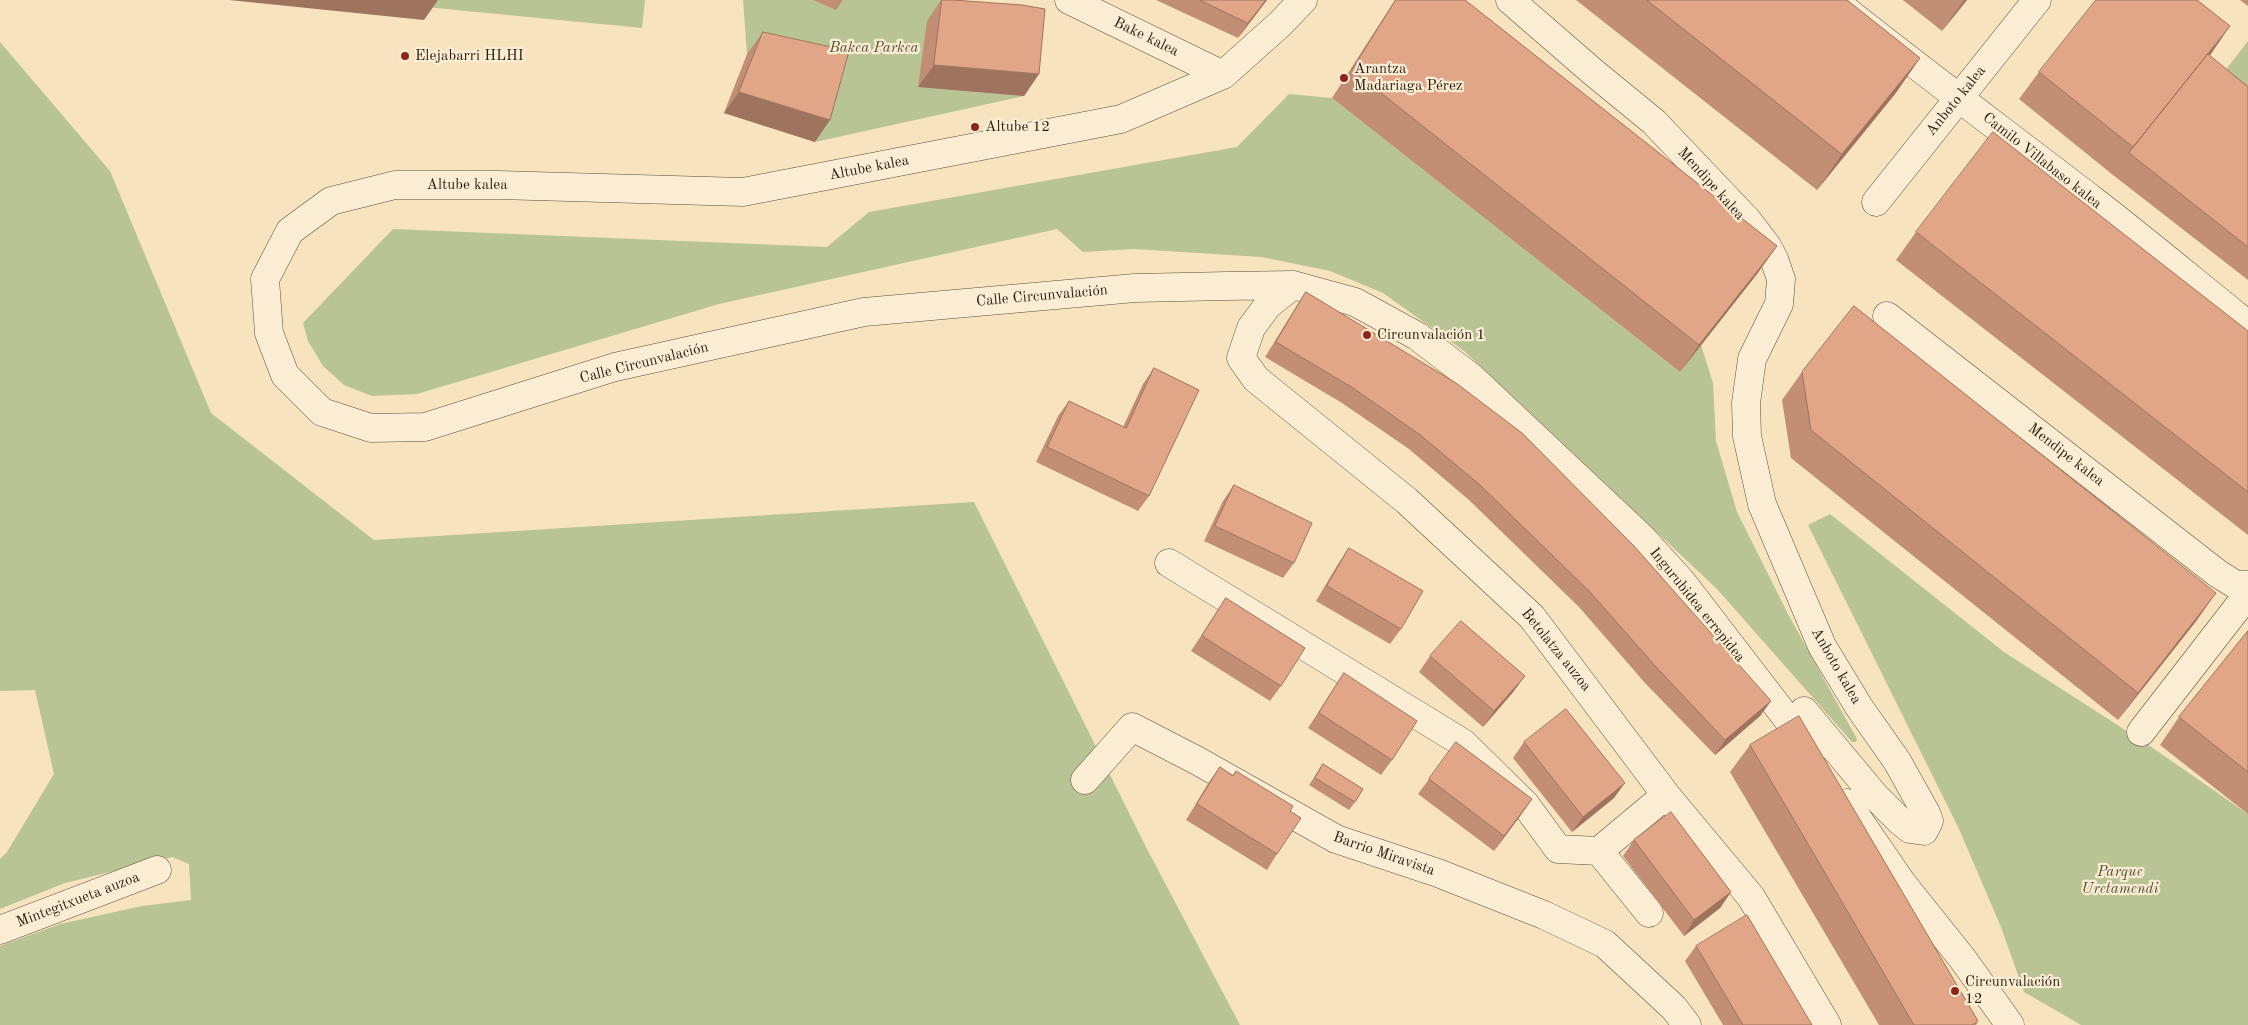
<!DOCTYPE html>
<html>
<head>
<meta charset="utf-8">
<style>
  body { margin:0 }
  canvas { display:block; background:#f7e3bd }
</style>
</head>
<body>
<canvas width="2248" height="1025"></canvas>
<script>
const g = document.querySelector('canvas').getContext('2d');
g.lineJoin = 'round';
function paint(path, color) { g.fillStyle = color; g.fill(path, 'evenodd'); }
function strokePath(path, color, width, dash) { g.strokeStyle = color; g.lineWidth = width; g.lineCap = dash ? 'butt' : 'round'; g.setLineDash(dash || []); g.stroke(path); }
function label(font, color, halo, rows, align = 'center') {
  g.font = font + ' "Old Standard TT",serif'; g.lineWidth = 4.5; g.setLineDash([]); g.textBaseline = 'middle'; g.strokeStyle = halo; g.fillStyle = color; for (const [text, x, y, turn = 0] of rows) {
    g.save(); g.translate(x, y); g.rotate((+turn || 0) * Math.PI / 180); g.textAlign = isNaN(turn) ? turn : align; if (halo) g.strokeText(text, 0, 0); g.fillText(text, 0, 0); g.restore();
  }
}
const green = new Path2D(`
  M426,0H645L642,28L425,7Z
  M743,0H956L1007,27L918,87L1024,96L815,142L833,73L747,54Z
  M2248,41V92L2224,72Z
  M0,42L110,171L211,413L374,540L974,502L1146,847L1240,1025H0V946L60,924L142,906L191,900L189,864L172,857L65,883L0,909V859L7,852L54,774L35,690L0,691Z
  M1289,94L1332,98L1680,372L1701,345L1713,383L1716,441L1737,512L1788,614L1857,739L1856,742H1852L1717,589L1464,351L1383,293L1330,271L1262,257L1135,249L1083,252L1057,229L719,304L417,394L372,396L344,385L323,366L308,341L303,323L393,229L827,247L869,212L1237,147Z
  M1830,514L2004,652L2150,746L2248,814V1025H2081L2024,992L2001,927L1959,829L1808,525Z`);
const street = new Path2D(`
  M1069,0L1223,75
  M1303,0L1280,24L1223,75L1121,119L743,192L498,185H395L331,201L290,231L265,279L269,333L285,375L322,412L371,428L425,427L615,367L864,312L1135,288L1227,286L1293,285L1355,302L1417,336L1472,378L1642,538L1682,582L1812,751
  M1510,0L1593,72L1654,122L1748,221L1767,246L1774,259L1781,279L1779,304L1752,359L1746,403L1747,436L1762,504L1822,646L1859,707L1897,761L1926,813L1929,821L1924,831L1910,829L1900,821L1875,796L1804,711
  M1833,0C1919,69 2007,134 2094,201C2146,241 2197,284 2248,325
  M1876,202L2037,0
  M1293,285L1268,305L1251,328L1241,358L1256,379L1407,501L1532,617L1666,795L1751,897L1827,1025
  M1887,316L2217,573L2236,585H2248
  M1169,563L1463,743L1525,804L1558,849L1599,851L1649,913
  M2141,732L2248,594
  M1085,780L1132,727L1196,760L1336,839L1438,873L1544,915L1605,944L1674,1008L1687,1025
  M1847,803L1902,883L1962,958L2010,1025
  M1599,851L1666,795
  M0,930L157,870`);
const wall = new Path2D(`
  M813,0H843L836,10Z
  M941,0H953L1039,74L1024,96L918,87L927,21Z
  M1156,0H1267L1238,38Z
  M1395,0H1465L1777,246L1757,274L1680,372L1332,98Z
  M1576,0H1847L1920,58L1895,94L1817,190Z
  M1903,0H1967L1942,31Z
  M2240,0H2248V6Z
  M763,32L815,142L724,113L747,54Z
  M2209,56L2248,86V280L2113,175L2019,99L2039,72Z
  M1916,232L2248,331V535L1896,260Z
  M1306,292L1771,701L1760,716L1715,755L1645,683L1579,607L1469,500L1409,449L1342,403L1265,357L1296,307Z
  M1154,368L1149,496L1138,511L1036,462L1058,416L1069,401L1123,427L1143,384Z
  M1802,372L2197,620L2118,720L1791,458L1782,400Z
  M1234,485L1294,563L1283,578L1204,541L1223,501Z
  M1349,548L1401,629L1390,644L1316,601L1338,564Z
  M1226,598L1281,686L1270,701L1191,651Z
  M2248,631V814L2160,745L2179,717Z
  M1430,656L1514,691L1483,727L1419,672Z
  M1344,673L1392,760L1381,775L1308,728Z
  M1524,742L1614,798L1572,832L1513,758Z
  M1750,745L1978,1021L1976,1025H1879L1730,772Z
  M1323,764L1355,802L1349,810L1309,785Z
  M1220,767L1233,775L1236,771L1290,811L1277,854L1267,870L1186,820L1209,782Z
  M1429,779L1532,799L1494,851L1418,794Z
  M1634,840L1731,892L1720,908L1684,936L1623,856Z
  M1696,946L1812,1025H1723L1685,961Z`);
const shadedWall = new Path2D(`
  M229,0H438L424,20Z
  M1266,0H1267L1238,38L1248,23Z
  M1964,0H1967L1942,31Z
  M2230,26L2211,54L2130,154L2129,153Z
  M1920,58L1895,94L1817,190L1842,154Z
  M934,65L1039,74L1024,96L918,87Z
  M739,92L830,120L815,142L724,113Z
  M1777,246L1757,274L1680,372L1699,345Z
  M2216,593L2197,620L2118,720L2138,693Z
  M1525,676L1514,691L1483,727L1494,711Z
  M1771,701L1760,716L1715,755L1725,740Z
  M1625,783L1614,798L1572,832L1583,817Z
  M1532,799L1521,815L1494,851L1504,836Z
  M1731,892L1720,908L1684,936L1694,920Z`);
const building = new Path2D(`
  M942,0H953L1022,5L1045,9L1039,74L934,65Z
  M1200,0H1266L1248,23Z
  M1396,0H1465L1777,246L1699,345L1352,70Z
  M1647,0H1847L1920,58L1842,154Z
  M2096,0H2197L2230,26L2133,147L2039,72Z
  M763,32L849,51L830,120L739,92Z
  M2208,54L2248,87V247L2129,153Z
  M1993,132L2248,331V492L1916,232Z
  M1306,292L1456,383L1522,433L1634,546L1771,701L1725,740L1656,667L1590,592L1480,485L1419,434L1353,388L1276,342Z
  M1854,306L2216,593L2138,693L1811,430L1802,372Z
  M1154,368L1199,390L1149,496L1047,447L1069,401L1126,428Z
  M1234,485L1312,523L1294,563L1215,526Z
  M1349,548L1423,591L1401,629L1327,586Z
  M1226,598L1305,648L1281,686L1202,636Z
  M1461,621L1525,676L1494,711L1430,656Z
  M2248,631V772L2179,717Z
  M1344,673L1417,721L1392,760L1319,713Z
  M1566,709L1625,783L1583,817L1524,742Z
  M1799,716L1978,1021L1972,1025H1914L1750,745Z
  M1456,742L1532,799L1504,836L1429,779Z
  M1323,764L1363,789L1355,802L1315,778Z
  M1220,767L1233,776L1236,771L1293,806L1290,811L1301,818L1277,854L1197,804Z
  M1671,812L1731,892L1694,920L1634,840Z
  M1747,915L1812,1025H1743L1696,946Z`);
const markers = [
  [405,56,5,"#8f2418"],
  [1344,78,5,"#8f2418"],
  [975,127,5,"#8f2418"],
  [1367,335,5,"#8f2418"],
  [1955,991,5,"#8f2418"]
];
const streetNames = [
  ["Bake kalea",1146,37,26],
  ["Anboto kalea",1956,101,-51],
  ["Camilo Villabaso kalea",2042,161,38],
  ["Altube kalea",869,168,-11],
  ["Mendipe kalea",1711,184,48],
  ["Altube kalea",467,185],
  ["Calle Circunvalación",1042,296,-5],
  ["Calle Circunvalación",644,363,-14],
  ["Mendipe kalea",2066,455,38],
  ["Ingurubidea errepidea",1697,605,51],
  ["Betolatza auzoa",1556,650,51],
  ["Anboto kalea",1836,666,60],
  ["Barrio Miravista",1384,854,19],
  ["Mintegitxueta auzoa",78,900,-21]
];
const parkNames = [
  ["Bakea Parkea",874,48],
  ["Parque",2120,872],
  ["Uretamendi",2120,889]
];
const poiNames = [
  ["Elejabarri HLHI",415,56],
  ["Arantza",1354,69],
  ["Madariaga Pérez",1354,86],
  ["Altube 12",985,127],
  ["Circunvalación 1",1377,335],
  ["Circunvalación",1965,982],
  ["12",1965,999]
];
paint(green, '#b9c494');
strokePath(street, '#5d4e39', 29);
strokePath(street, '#faedd4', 28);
paint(wall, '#c28f75');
paint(shadedWall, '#9e745f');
paint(building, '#e1a688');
strokePath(building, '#9e745f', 1);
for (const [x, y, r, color] of markers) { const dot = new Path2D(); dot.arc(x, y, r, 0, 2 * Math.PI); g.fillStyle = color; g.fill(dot); strokePath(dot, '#faedd4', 2); }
label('15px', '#2a1c0d', '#faedd4', streetNames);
label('italic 15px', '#554e36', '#faedd4', parkNames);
label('15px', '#2a1c0d', '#faedd4', poiNames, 'left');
</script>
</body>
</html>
